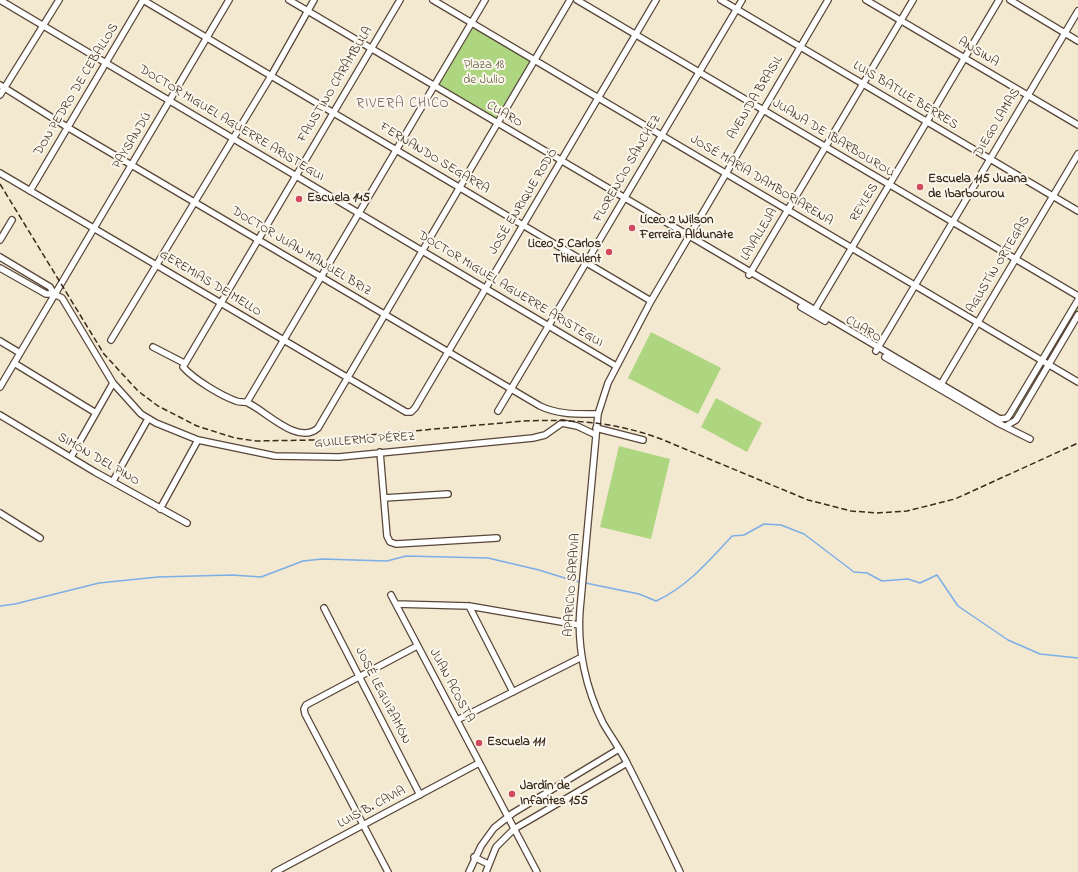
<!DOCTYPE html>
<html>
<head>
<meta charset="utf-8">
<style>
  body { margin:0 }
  canvas { display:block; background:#f3e8d0 }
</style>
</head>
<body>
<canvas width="1078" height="872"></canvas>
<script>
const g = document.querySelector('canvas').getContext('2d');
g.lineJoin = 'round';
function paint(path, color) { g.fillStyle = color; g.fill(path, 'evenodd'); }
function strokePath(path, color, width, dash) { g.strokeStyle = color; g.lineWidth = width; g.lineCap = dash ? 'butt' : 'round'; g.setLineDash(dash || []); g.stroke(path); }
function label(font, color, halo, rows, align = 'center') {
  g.font = font + ' "Indie Flower",sans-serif'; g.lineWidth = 4; g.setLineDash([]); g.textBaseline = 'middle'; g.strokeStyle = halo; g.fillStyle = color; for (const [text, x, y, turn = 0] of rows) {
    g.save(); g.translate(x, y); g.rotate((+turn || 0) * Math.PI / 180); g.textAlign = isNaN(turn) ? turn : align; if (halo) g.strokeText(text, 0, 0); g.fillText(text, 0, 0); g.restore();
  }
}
const green = new Path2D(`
  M473,27L530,61L495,120L438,85Z
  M1078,305V312L1051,357H1049L1048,354Z
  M651,332L721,368L698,414L628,378Z
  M1042,364L1045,366L1016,417L1008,421Z
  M716,398L762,423L747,452L701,427Z
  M619,446L670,459L651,539L600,527Z`);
const stream = new Path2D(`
  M0,606L15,604L99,583L158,577L232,575L261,577L303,561L322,559L387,561L406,556L488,558L539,570L571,580L639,594L656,601C687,587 710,560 732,536L744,535L764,524L781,525L804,534L854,572L867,573L882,581L908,579L920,583L937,575L958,606L1008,640L1040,654L1078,658`);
const minor = new Path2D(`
  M0,0L616,366
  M143,0L651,301
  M289,0L1000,419L1007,418L1010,414L1078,300
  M400,0L183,367C195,380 220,395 236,401C240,403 245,401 248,403C266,411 298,446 318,428L570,0
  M433,0L1078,382
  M577,0L1078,296
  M721,0L1078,211
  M866,0L1078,125
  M1010,0L1078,41
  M0,85L67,127L540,406C559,415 577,414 598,414
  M0,95L59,0
  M0,173L406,412H411L415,408L656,0
  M30,191L143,0
  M0,240L12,220
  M0,257L50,287L54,294
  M0,268L46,294H54
  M749,275L913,0
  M54,294L62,298L113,383L141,414L156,423L198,440L275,456L339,457L533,438L545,435L562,423L577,426L596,435
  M801,307L825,321
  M813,313L999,0
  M111,340L271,76L314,0
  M0,341L20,353
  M153,347L184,363
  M876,351L1078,11
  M885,357L1000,424L1030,439
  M14,363L96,413
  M940,386L1078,154
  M0,387L229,0
  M247,402L485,0
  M498,411L742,0
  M0,415L95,472L187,523
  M1006,426L1016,420L1078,315
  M596,428L643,440
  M380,452L387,536L390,542L396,544L497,538
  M71,457L113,383
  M113,481L148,419
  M384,498L448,494
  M160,509L198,440
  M0,513L40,538
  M391,595L537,872
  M396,604L469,606L579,625
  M469,606L513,692
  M324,608L420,795
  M457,720L582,657
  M474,857L488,864
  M275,872L479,763
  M388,872L305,714L304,709L306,705L417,646
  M469,872L481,846L494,828L513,813L619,749
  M486,872L496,847L514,829L627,763
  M680,872C663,836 646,800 628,765C621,750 611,737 603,723C586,689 577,649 580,610L598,414L608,383L651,301L828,0`);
const rail = new Path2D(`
  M0,184L104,354L138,391L158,406L197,426L235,438L256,441L313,440L524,421C572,419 616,422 661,439L808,500L851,511L877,513L907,511L955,499L1078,443`);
const markers = [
  [920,187,4,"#d1495b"],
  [299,199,4,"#d1495b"],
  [632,228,4,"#d1495b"],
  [609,252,4,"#d1495b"],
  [479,743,4,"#d1495b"],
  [512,794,4,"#d1495b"]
];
const streetNames = [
  ["ANSINA",978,53,31],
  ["FAUSTINO CARÁMBULA",336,85,-59],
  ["DON PEDRO DE CEBALLOS",77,90,-59],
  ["LUIS BATLLE BERRES",905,96,31],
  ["AVENIDA BRASIL",756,98,-59],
  ["CUARO",504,115,30],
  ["DIEGO LAMAS",998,123,-59],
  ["DOCTOR MIGUEL AGUERRE ARISTEGUI",231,124,31],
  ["JUANA DE IBARBOUROU",833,139,31],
  ["PAYSANDÚ",133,141,-59],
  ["FERNANDO SEGARRA",434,159,31],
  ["FLORENCIO SÁNCHEZ",628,169,-60],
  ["JOSÉ MARÍA DAMBORIARENA",761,181,31],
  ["JOSÉ ENRIQUE RODÓ",524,202,-59],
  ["REYLES",865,203,-59],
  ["LAVALLEJA",760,235,-59],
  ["DOCTOR JUAN MANUEL BRIZ",301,252,31],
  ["AGUSTÍN ORTEGAS",999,265,-59],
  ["GEREMIAS DE MELLO",210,284,31],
  ["DOCTOR MIGUEL AGUERRE ARISTEGUI",510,290,31],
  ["CUARO",863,330,31],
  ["GUILLERMO PÉREZ",365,441,-4],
  ["SIMÓN DEL PINO",98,460,30],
  ["APARICIO SARAVIA",573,585,-86],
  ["JUAN ACOSTA",451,686,62],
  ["JOSÉ LEGUIZAMÓN",382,696,63],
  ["LUIS B. CAVIA",372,808,-28]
];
const parkNames = [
  ["Plaza 18",484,66],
  ["de Julio",484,81]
];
const poiNames = [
  ["Escuela 115 Juana",928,180],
  ["de Ibarbourou",928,195],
  ["Escuela 145",307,199],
  ["Liceo 2 Wilson",640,221],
  ["Ferreira Aldunate",640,236],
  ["Liceo 5 Carlos",601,245,"right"],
  ["Thieulent",601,260,"right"],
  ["Escuela 111",487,743],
  ["Jardín de",520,787],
  ["Infantes 155",520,802]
];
const neighbourhoodNames = [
  ["RIVERA CHICO",403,105]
];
paint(green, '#aed680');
strokePath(stream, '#7caee8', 1.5);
strokePath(minor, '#574639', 8);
strokePath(minor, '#fff', 5.5);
strokePath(rail, '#3b2a1e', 1.5, [6, 3]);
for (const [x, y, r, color] of markers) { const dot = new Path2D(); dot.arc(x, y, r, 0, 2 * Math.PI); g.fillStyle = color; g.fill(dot); strokePath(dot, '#fbf7ec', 1.5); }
label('13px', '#3b2a1e', '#fbf7ec', streetNames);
label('13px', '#585536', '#fbf7ec', parkNames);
label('bold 13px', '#3b2a1e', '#fbf7ec', poiNames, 'left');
g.letterSpacing = '1px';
label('14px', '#71565b', '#fbf7ec', neighbourhoodNames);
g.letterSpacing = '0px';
</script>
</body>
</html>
